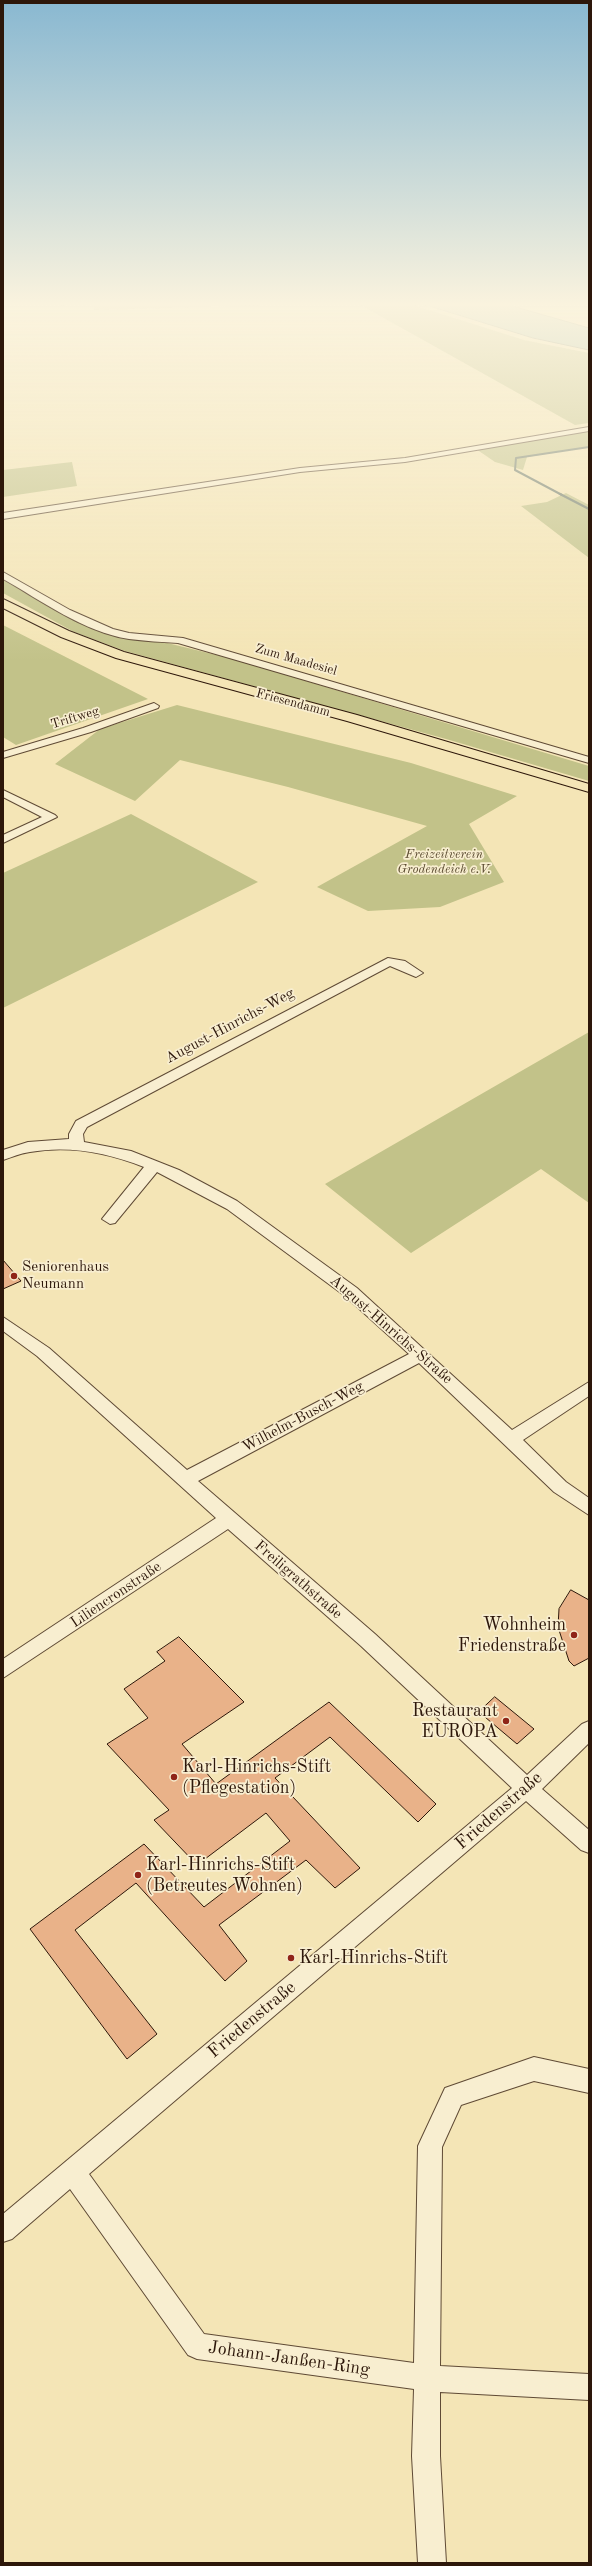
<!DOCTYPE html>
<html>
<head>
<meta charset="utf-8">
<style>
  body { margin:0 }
  #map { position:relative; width:592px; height:2566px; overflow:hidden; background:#f4e5b6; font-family:"Old Standard TT",serif }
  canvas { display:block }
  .frame { position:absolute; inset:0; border:4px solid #2d170a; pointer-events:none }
</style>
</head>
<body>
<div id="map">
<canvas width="592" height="2566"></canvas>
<div class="frame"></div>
</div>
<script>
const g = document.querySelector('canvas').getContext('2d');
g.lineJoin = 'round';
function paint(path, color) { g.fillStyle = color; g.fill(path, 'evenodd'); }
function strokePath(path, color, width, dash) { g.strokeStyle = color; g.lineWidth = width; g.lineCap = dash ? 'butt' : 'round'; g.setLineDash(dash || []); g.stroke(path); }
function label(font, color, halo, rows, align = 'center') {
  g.font = font + ' "Old Standard TT",serif'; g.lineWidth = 3.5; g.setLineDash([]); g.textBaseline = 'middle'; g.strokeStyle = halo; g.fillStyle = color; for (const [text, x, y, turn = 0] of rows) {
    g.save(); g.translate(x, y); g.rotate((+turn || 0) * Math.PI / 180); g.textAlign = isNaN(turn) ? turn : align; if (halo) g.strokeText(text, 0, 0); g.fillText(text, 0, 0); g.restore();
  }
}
const green = new Path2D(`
  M94,303H339L94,310Z
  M357,303H407L524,340L589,353V423L575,425Z
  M589,431V447L527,457L523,470L495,462L476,449Z
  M72,462L77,486L3,497V470Z
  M566,493L589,505V558L521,506L547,502Z
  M3,580L91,628L124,638L159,641L233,659L589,766V781L446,739L125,651L74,632L3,593Z
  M3,625L148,699L16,745L3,737Z
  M177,705L411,763L517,796L469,824L504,882L440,907L368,911L317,887L427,826L288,787L180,760L135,801L55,764L100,729Z
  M131,814L258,882L3,1008V873Z
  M589,1032V1203L541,1169L411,1253L325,1184Z`);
const water = new Path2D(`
  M420,303H502L589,328V350L533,338Z`);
const streamFar1 = new Path2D(`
  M562,495L515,470L516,458L589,447`);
const stream = new Path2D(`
  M560,494L589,509`);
const building = new Path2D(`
  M3,1260L21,1281L3,1289Z
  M571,1590L589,1600V1658L574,1666L569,1661L558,1627L559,1609Z
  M179,1637L244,1702L182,1744L216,1784L329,1702L436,1804L418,1822L330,1737L275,1778L360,1868L335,1888L306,1860L219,1925L247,1961L225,1981L136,1883L75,1930L157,2034L127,2059L30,1929L144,1844L204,1907L290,1841L266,1813L197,1865L154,1820L169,1810L107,1744L148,1718L124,1689L165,1661L157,1652Z
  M495,1697L534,1729L517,1744L479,1712Z`);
const minor = new Path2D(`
  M59,303H68L62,305Z
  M589,427V431L405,462L300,472L3,519V513L300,468L405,458Z
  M3,572L70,610L113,629L129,633L183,638L589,757V763L178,643C162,642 145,641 129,639C84,632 42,601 3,579Z
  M154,703L159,706L158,708L91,732L3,758V752L83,728Z
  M3,790L55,815L57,817L3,843V835L42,817L3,797Z
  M388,958L405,961L423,973L416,977L390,966L87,1127L83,1134L84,1142L131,1151L179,1170L237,1201L357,1288L512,1430L589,1382V1396L523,1440L566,1482L589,1498V1515L554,1492L419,1363L198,1481L375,1634L527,1775L582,1724L589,1721V1743L542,1789L589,1830V1853L581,1850L526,1801L89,2174L204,2334L414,2363L418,2146L445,2088L534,2057L589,2069V2093L534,2081L461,2105L442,2147L440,2366L589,2374V2400L440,2392V2456L446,2563H418L412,2456L414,2389L197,2359L188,2355L70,2189L12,2239L3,2242V2214L512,1788L361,1646L228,1529L3,1678V1659L216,1518L37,1356L3,1331V1317L49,1348L187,1470L409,1354L345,1296L227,1209L157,1172L115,1223L110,1224L102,1219L144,1167C109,1153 68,1145 30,1152C21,1153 12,1157 3,1160V1150L28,1142L69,1139V1134L76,1121Z`);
const major = new Path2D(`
  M3,599L69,631L124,652L357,715L589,784V792L347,721L116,658L61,637L3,608Z`);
const markers = [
  [14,1276,4,"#8f2418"],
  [574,1635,4,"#8f2418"],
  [506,1721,4,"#8f2418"],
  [174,1777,4,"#8f2418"],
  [138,1875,4,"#8f2418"],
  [291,1958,4,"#8f2418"]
];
const farStreetnames = [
  ["Zum Maadesiel",296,660,16],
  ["Friesendamm",293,703,15],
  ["Triftweg",75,718,-17]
];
const farParknames = [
  ["Freizeitverein",444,855],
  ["Grodendeich e.V.",444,870]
];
const streetNames = [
  ["August-Hinrichs-Weg",230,1026,-28],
  ["August-Hinrichs-Straße",391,1330,41],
  ["Wilhelm-Busch-Weg",303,1417,-28],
  ["Freiligrathstraße",298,1580,41],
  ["Liliencronstraße",116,1595,-34]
];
const poiNames = [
  ["Seniorenhaus",22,1267],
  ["Neumann",22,1284]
];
const nearPoinames = [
  ["Wohnheim",566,1625,"right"],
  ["Friedenstraße",566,1646,"right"],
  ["Restaurant",498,1711,"right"],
  ["EUROPA",498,1732,"right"],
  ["Karl-Hinrichs-Stift",182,1767],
  ["(Pflegestation)",182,1788],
  ["Karl-Hinrichs-Stift",146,1865],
  ["(Betreutes Wohnen)",146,1886],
  ["Karl-Hinrichs-Stift",299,1958]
];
const nearStreetnames = [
  ["Friedenstraße",499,1811,-41],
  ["Friedenstraße",252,2020,-40],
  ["Johann-Janßen-Ring",289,2359,8]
];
paint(green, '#c2c289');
paint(water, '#9cbfaf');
strokePath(water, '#707c6d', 1);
strokePath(streamFar1, '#707c6d', 2);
strokePath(stream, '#707c6d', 2.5);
paint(building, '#e9b289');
strokePath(building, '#2d170a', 1);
strokePath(minor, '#5f4a35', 2);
strokePath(major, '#2d170a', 2);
paint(minor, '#f8eed0');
paint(major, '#f4e5b6');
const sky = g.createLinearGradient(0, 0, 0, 662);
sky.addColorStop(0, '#89b8d1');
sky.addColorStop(0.46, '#faf3de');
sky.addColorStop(1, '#faf3de00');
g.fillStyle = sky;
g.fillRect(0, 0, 592, 662);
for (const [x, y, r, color] of markers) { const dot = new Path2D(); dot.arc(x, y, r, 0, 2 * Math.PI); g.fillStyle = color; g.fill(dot); strokePath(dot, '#f8eed0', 1.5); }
label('13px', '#2d170a', '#f8eed0', farStreetnames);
label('italic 13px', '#5a4a30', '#f8eed0', farParknames);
label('15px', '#2d170a', '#f8eed0', streetNames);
label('15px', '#2d170a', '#f8eed0', poiNames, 'left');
label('18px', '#2d170a', '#f8eed0', nearPoinames, 'left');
label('18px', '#2d170a', '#f8eed0', nearStreetnames);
</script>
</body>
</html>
